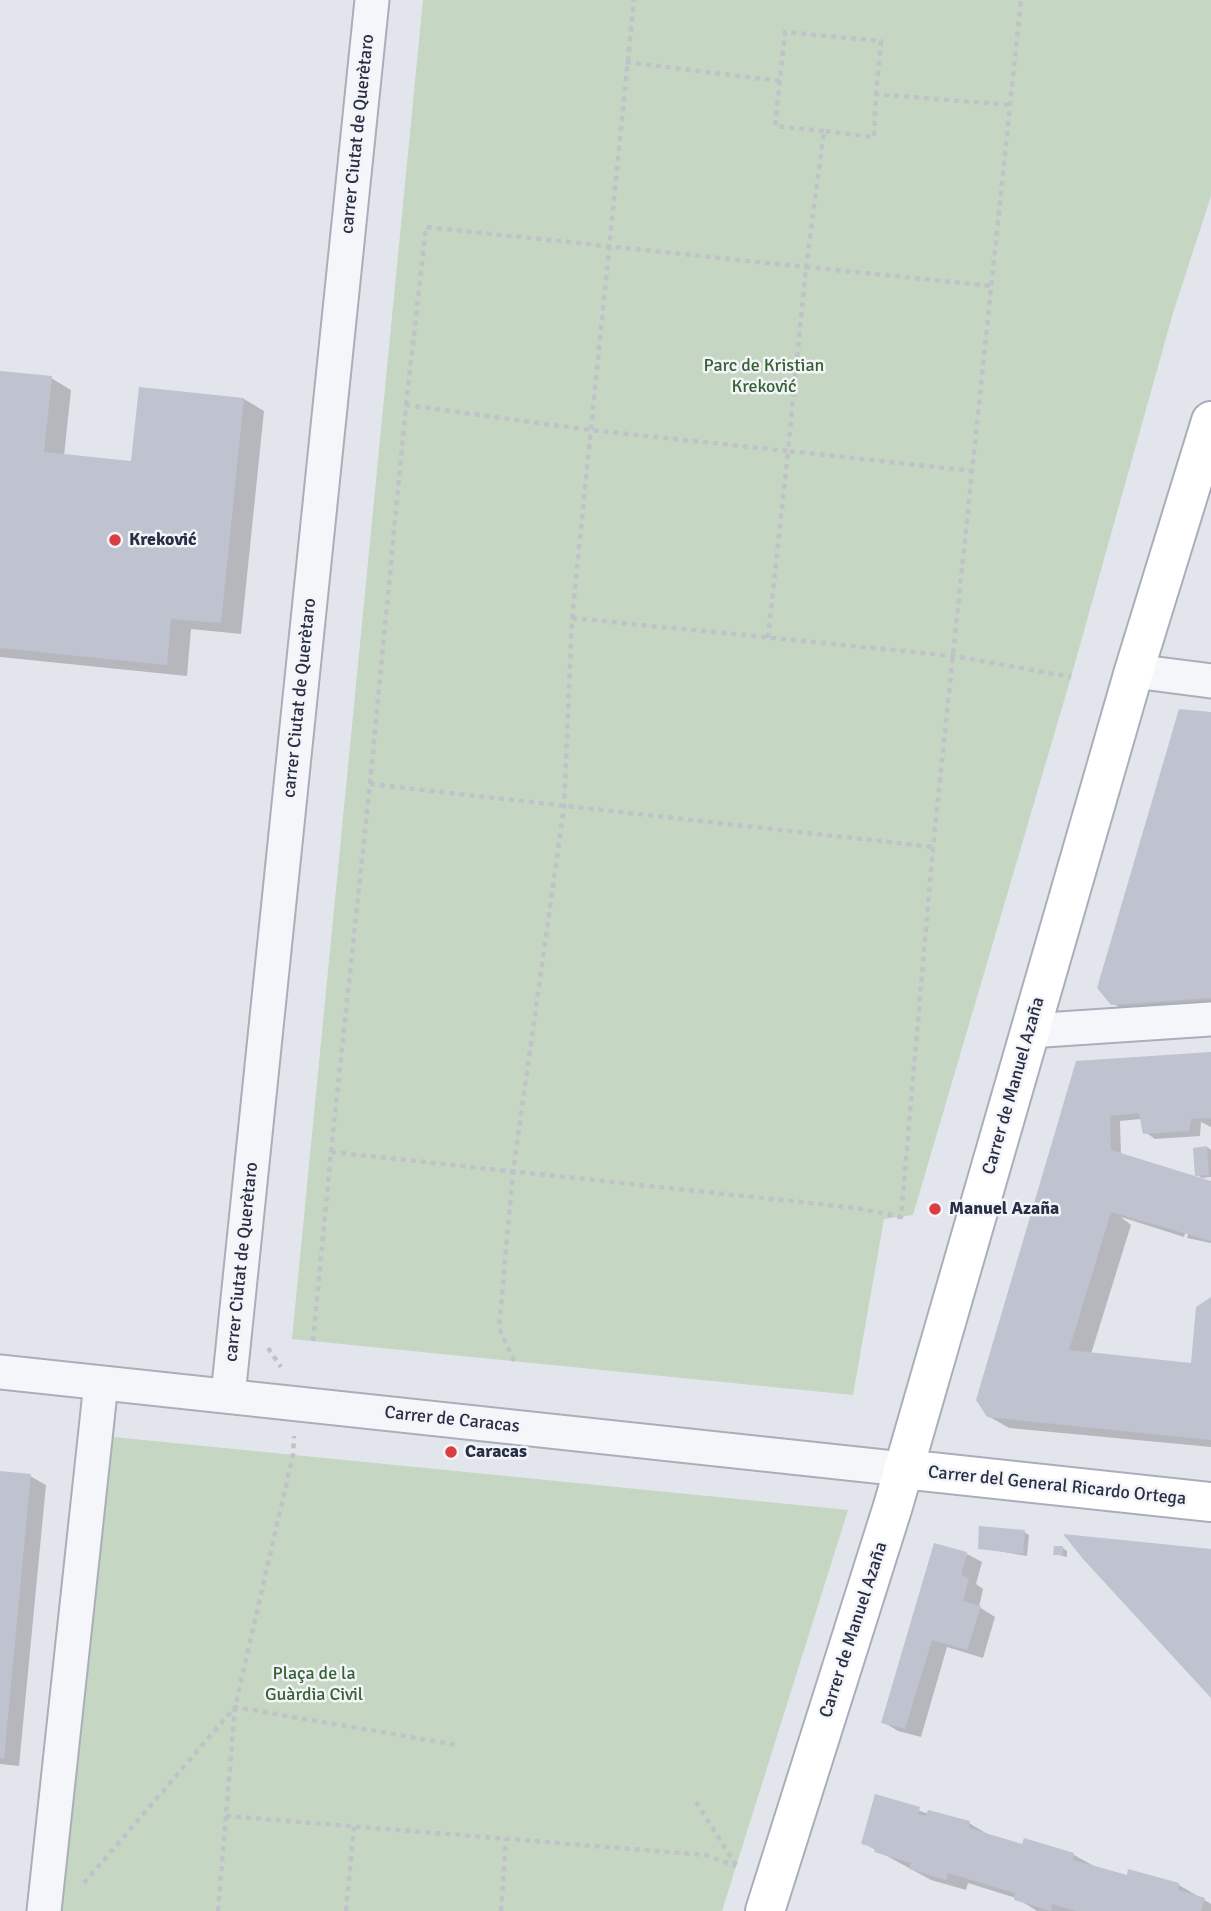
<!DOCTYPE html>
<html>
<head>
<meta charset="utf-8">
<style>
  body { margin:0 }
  canvas { display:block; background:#e2e5ec }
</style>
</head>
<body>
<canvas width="1211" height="1911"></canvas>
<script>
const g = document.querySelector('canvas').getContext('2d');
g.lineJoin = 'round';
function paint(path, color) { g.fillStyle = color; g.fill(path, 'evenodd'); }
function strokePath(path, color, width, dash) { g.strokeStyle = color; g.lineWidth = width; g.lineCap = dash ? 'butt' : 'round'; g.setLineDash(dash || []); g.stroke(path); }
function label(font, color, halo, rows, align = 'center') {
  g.font = font + ' Signika,sans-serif'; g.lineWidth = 5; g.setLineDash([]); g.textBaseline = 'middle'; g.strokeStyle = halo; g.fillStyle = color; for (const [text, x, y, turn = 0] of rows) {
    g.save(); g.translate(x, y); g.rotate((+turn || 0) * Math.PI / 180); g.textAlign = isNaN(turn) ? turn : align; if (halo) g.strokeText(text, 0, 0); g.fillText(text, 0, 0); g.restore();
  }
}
const green = new Path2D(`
  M423,0H1211V196L1173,313L1071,677L913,1215L884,1219L853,1395L292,1339Z
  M113,1437L848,1510L722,1911H60Z`);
const shadow = new Path2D(`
  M0,373L51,378L71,390L64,456L133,463L244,399L264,411L241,634L191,629L187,676L0,657Z
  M1211,714V1010L1133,1015L1112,1003Z
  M1211,1053V1127L1201,1122L1200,1136L1155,1139L1142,1130L1141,1119L1120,1121L1121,1155L1211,1183V1243L1187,1238L1205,1181H1201L1184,1237L1121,1217L1131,1225L1091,1354L1192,1366L1211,1299V1447L1009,1428L988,1416L1055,1135Z
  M1207,1147L1211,1150V1177L1202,1178L1197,1175Z
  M0,1473L30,1476L46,1485L19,1766L0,1764Z
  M1024,1532L1029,1535L1027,1556L980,1548Z
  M1063,1548L1067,1551V1557L1055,1554Z
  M967,1554L982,1562L976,1584L983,1589L979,1607L995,1617L983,1658L947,1647L921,1737L898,1731L883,1722Z
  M876,1796L929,1814L969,1823L989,1835L1023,1846L1074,1855L1094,1866L1128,1877L1179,1885L1211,1904V1911H1037L1016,1898L968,1883L966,1890L931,1880L863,1843Z`);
const building = new Path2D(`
  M0,371L52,376L44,452L131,461L139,387L244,398L221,623L171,619L167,665L0,648Z
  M1179,709L1211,712V998L1111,1005L1097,988Z
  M1211,1052V1118L1191,1119L1189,1131L1143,1134L1139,1113L1110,1116L1111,1150L1211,1181V1241L1111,1212L1069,1350L1191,1363L1196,1307L1211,1297V1440L987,1417L976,1400L1076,1061Z
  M1207,1146L1209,1175L1195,1176L1193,1148Z
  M0,1471L31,1474L4,1758H0Z
  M979,1526L1025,1530L1023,1554L978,1549Z
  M1063,1534L1211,1549V1698L1083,1559Z
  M934,1543L967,1552L961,1575L969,1578L963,1601L981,1606L967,1650L932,1640L905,1729L881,1723Z
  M1054,1546H1063V1555H1053Z
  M875,1794L920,1807L918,1814L926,1816L928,1810L970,1821L969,1828L1022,1844L1024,1838L1074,1853L1073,1860L1127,1875L1128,1869L1179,1883L1178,1890L1205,1898L1201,1911H1076L1052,1904L1051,1911L1014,1900L1015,1893L948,1873L946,1880L909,1869L911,1863L874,1852L876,1848L861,1844Z`);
const path = new Path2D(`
  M626,62L780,81
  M824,131L775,126L785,32L881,41L876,94
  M406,405L426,227L806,267L824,131L874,137L876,94L1010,105
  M572,618L954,656L1071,677
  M768,638L788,451L973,471
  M370,784L406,405L590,430L788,451L806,267L992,286
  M331,1152L370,784L933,847
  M313,1341L331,1152L856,1208L901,1217L933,847L1021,0
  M268,1348L281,1367
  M514,1361L499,1328L513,1172L564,807L572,618L634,0
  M696,1802L736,1865
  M226,1816L706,1855L736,1866
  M84,1883L235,1707L457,1745
  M218,1911L235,1707L293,1455L294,1436
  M346,1911L354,1827
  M501,1911L506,1839`);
const street = new Path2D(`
  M1134,671L1211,681
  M1029,1031L1211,1019
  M0,1372L903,1469
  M228,1396L372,0
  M44,1911L101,1383`);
const secondary = new Path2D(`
  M903,1469L1211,1502
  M765,1911L893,1506L1134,671L1211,421`);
const markers = [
  [115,540,7,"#da3d42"],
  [935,1209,7,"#da3d42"],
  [451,1452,7,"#da3d42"]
];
const streetNames = [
  ["carrer Ciutat de Querètaro",358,134,-84],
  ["carrer Ciutat de Querètaro",300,698,-84],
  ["Carrer de Manuel Azaña",1014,1086,-74],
  ["carrer Ciutat de Querètaro",242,1262,-84],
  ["Carrer de Caracas",452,1420,6],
  ["Carrer del General Ricardo Ortega",1057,1486,6],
  ["Carrer de Manuel Azaña",854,1630,-72]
];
const parkNames = [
  ["Parc de Kristian",764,366],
  ["Kreković",764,387],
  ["Plaça de la",314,1674],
  ["Guàrdia Civil",314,1695]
];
const poiNames = [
  ["Kreković",129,540],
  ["Manuel Azaña",949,1209],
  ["Caracas",465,1452]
];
paint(green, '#c5d6c2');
paint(shadow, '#0003');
paint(building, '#bec3cf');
strokePath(street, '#aaaeba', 37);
strokePath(secondary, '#aaaeba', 42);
strokePath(path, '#c0c2ca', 4.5, [5, 5]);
strokePath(street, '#f5f6f9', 33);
strokePath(secondary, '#fff', 38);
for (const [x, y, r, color] of markers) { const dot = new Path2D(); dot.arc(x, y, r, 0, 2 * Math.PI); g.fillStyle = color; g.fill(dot); strokePath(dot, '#f2f4f8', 2.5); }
label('18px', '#282f45', '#f2f4f8', streetNames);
label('18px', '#376234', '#f2f4f8', parkNames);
label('bold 18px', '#282f45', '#f2f4f8', poiNames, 'left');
</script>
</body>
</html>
